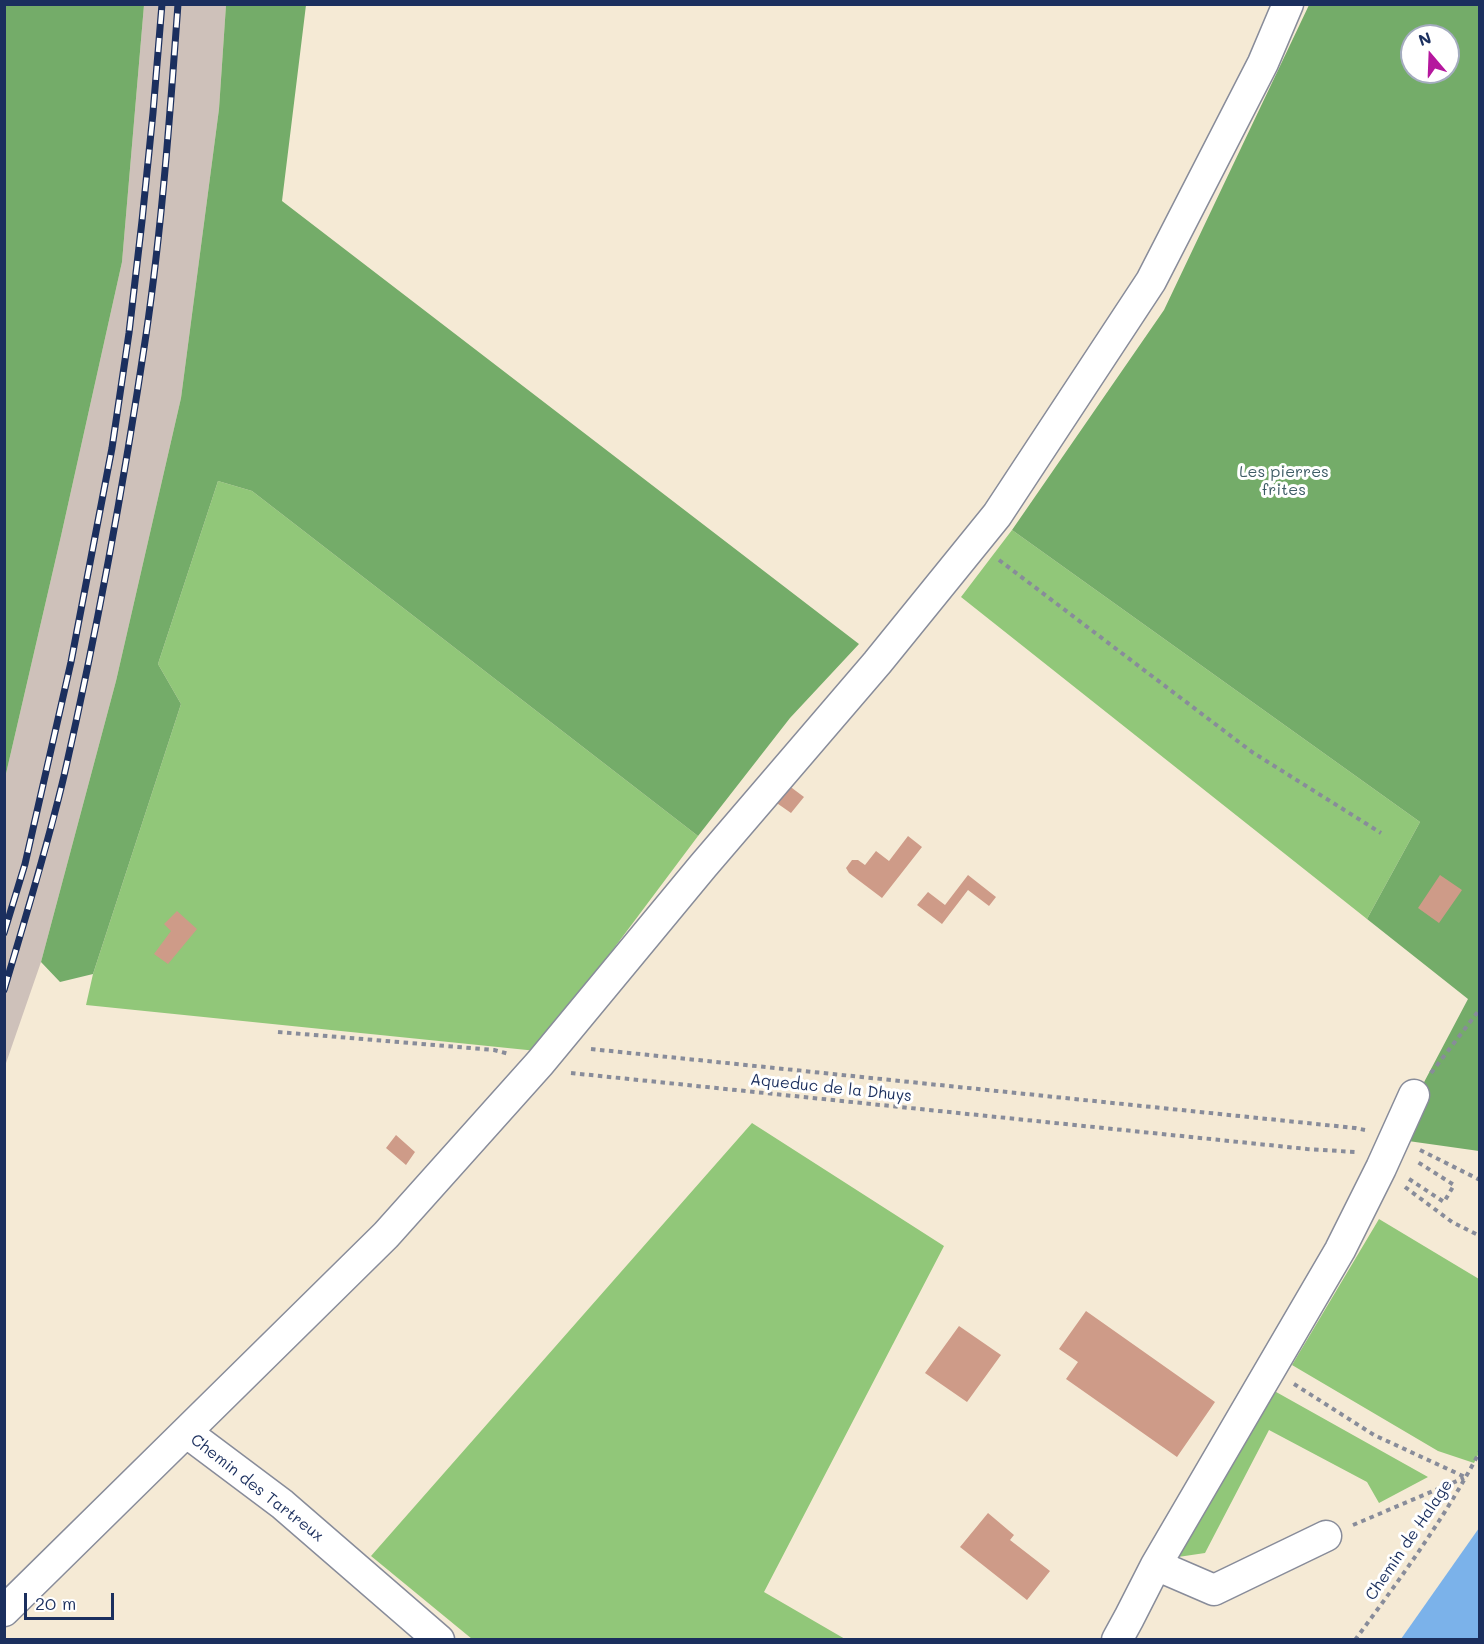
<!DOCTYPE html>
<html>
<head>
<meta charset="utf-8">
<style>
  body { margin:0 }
  #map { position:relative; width:1484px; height:1644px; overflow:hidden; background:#f5ead5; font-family:Mali,sans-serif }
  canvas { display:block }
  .frame { position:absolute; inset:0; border:6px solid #1b2f5e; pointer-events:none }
  .north { position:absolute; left:1400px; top:24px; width:60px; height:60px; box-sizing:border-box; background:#fff; border:2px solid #a4acbf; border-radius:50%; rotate:341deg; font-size:16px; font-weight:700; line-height:24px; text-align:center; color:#1b2f5e }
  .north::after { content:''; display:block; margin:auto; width:21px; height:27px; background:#b5179e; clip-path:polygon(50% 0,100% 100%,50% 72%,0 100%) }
  .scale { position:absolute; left:24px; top:1593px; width:90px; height:27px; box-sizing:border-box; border:3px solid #1b2f5e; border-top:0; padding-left:8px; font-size:18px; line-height:21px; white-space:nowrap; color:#1b2f5e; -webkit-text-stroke:4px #fff; paint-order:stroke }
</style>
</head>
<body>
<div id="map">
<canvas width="1484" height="1644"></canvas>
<div class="frame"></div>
<div class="north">N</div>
<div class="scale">20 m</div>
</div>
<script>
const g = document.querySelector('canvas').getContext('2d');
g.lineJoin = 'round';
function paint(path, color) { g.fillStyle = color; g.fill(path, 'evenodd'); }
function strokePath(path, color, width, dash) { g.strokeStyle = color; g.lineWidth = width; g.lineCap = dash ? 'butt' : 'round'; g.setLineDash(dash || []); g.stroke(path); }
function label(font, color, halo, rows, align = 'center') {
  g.font = font + ' Mali,sans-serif'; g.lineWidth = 6; g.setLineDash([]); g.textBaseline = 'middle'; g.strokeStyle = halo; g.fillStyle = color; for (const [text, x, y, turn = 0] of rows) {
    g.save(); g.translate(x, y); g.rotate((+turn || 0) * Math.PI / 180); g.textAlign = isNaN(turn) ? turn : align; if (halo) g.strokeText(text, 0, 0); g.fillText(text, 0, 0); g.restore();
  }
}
const industrial = new Path2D(`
  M144,5H226L219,109L181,398L116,681L41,962L5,1066V778L61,536L122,262Z`);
const green = new Path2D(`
  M218,481L252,491L698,836L537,1051L86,1005L93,974L181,704L158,664Z
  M1012,530L1420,822L1367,919L961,597Z
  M752,1123L944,1246L764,1592L845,1639H472L371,1556Z
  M1379,1219L1479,1279L1480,1451L1474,1463L1438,1451L1292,1365Z
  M1269,1388L1428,1477L1379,1503L1367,1482L1269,1430L1205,1553L1178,1557Z`);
const forest = new Path2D(`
  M5,4L144,5L122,262L61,536L5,778Z
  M226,5H306L282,201L859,644L790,718L698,836L252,491L218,481L158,664L181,704L93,974L60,982L41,962L116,681L181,398L219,109Z
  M1309,5H1479V1151L1394,1139L1468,999L1367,919L1420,822L1012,530L1164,310ZM1412,36H1448V72H1412Z`);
const water = new Path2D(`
  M1479,1528V1639H1401Z`);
const building = new Path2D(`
  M784,782L804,797L791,813L771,799Z
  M908,836L922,847L882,898L849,873L846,868L852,860H858L865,865L876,851L889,861Z
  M968,875L996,897L989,906L968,890L942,924L917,905L928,892L945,905Z
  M1440,875L1462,890L1439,923L1418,908Z
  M177,911L197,929L168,964L154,954L171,931L164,924Z
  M396,1135L415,1152L406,1165L386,1148Z
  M1086,1311L1215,1402L1177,1457L1066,1379L1078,1362L1059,1349Z
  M959,1326L1001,1355L967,1402L925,1373Z
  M988,1513L1014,1535L1010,1540L1050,1571L1027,1600L960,1547Z`);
const path = new Path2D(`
  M999,560L1252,752L1381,833
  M278,1032L494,1050L509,1054
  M591,1049L1355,1128L1365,1130
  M571,1073L1307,1149L1355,1152
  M1431,1073L1480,1009
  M1420,1150L1480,1180
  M1409,1179L1444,1202L1454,1185L1416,1161
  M1405,1187L1452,1222L1480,1236
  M1294,1384L1374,1435L1465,1477
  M1353,1525L1464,1478
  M1355,1640C1400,1579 1445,1518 1480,1451`);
const minor = new Path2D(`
  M186,1432L386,1235L540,1063L703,866L877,663L997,515L1151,281L1263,63L1288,4
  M1156,1565L1214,1590L1326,1536
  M4,1611L186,1432L282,1504L439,1640
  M1117,1640L1129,1618L1156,1565L1340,1250L1381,1168L1414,1095`);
const rail = new Path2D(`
  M4,933L25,864L71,662L112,448L129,333L142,221L153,113L162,4
  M4,990C25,919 47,848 64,776C97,631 124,483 146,335C162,226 170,115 178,4`);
const parkNames = [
  ["Les pierres",1284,472],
  ["frites",1284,490]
];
const streetNames = [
  ["Aqueduc de la Dhuys",831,1088,6],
  ["Chemin des Tartreux",257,1488,38],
  ["Chemin de Halage",1409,1540,-56]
];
paint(industrial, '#cec1ba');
paint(green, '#91c779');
paint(forest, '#74ac69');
paint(water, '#7bb2ea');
paint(building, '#ce9b88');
strokePath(minor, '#888c9a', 33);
strokePath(path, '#888c9a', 4, [4.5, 4.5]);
strokePath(minor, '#fff', 30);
strokePath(rail, '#1b2f5e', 7);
strokePath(rail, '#fff', 4.5, [14]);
label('16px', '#3e5d66', '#fff', parkNames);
label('16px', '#1b2f5e', '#fff', streetNames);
</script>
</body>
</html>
